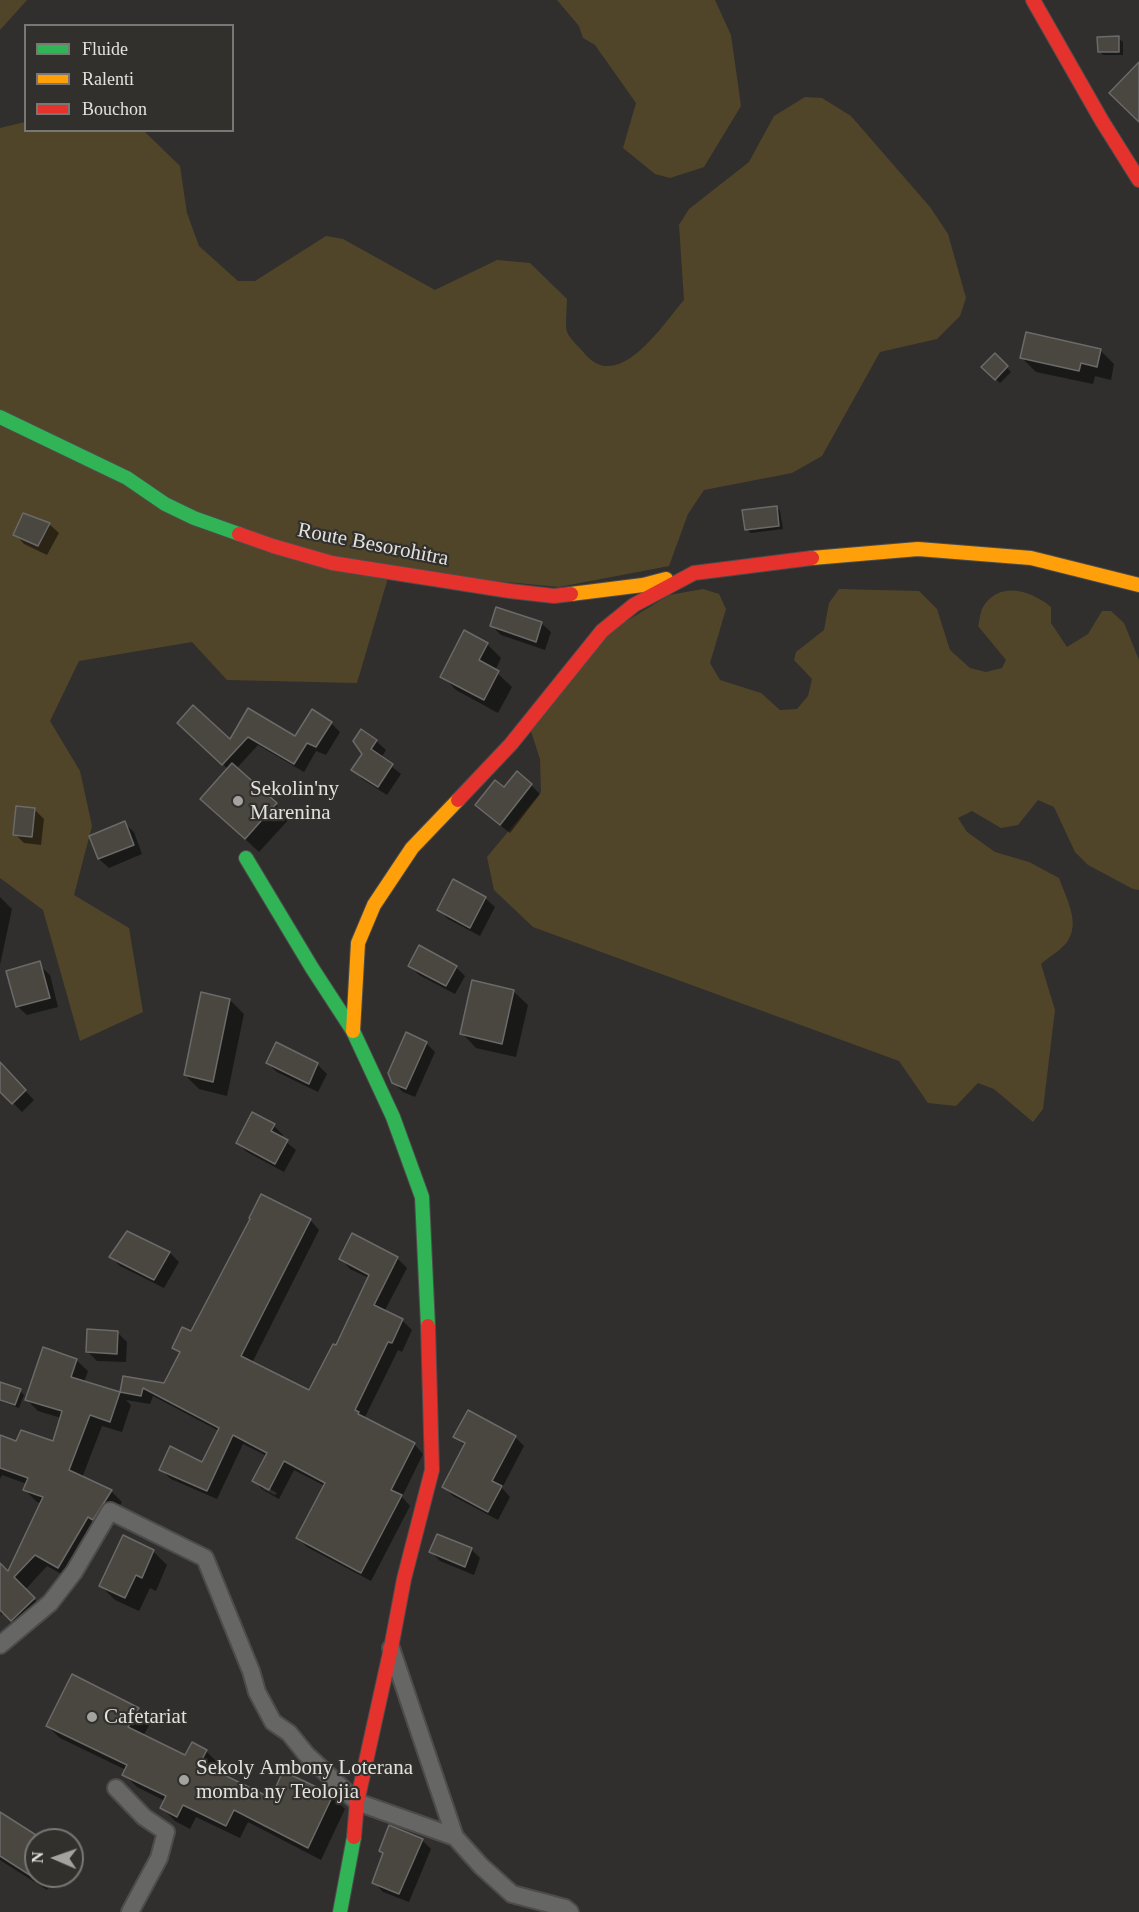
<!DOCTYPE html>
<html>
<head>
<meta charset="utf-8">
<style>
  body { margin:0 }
  #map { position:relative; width:1139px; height:1912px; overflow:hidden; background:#302f2e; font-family:"Times New Roman",serif }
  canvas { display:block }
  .legend { position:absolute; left:24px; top:24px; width:210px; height:108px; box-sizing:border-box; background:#31302d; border:2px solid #787774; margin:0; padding:8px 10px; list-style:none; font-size:18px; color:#e2e1de }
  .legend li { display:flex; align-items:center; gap:12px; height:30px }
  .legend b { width:30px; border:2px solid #787774 }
  .north { position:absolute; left:24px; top:1828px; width:60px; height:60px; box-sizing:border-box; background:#31302d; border:2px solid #787774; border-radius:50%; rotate:272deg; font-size:16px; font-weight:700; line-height:24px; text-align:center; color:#e2e1de }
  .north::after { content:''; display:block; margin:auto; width:21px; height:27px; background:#a4a3a0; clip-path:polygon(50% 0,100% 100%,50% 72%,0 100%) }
</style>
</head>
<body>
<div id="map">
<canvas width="1139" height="1912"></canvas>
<ul class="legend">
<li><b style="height:8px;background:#30b455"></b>Fluide</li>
<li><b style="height:8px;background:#ff9f0a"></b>Ralenti</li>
<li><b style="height:8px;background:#e5322d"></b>Bouchon</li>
</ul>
<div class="north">N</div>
</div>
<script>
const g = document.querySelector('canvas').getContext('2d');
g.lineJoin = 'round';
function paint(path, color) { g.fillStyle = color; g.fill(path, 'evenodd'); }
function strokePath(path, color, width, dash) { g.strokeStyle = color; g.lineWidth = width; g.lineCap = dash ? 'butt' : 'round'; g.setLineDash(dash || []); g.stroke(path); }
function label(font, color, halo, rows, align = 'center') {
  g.font = font + ' "Times New Roman",serif'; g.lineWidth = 4.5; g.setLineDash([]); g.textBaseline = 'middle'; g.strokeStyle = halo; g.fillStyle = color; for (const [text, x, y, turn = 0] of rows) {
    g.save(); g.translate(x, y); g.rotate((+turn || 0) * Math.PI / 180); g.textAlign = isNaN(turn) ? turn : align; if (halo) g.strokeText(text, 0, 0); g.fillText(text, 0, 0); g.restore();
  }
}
const green = new Path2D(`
  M0,0H27L0,30Z
  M557,0H715L731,35L741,106L704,167L670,178L655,174L623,148L636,103L595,45L583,38L579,26Z
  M805,97L822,98L851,116L930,207L948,234L966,298L960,316L937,339L880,352L822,456L792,473L704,490L688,514L669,566L559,587L390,571L357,683L227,680L192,642L79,661L50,721L80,771L92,826L74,895L129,928L143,1012L80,1041L43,910L0,878V128L25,122L26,130L144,131L180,166L187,213L199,246L238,281H255L326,236L343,239L435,290L497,260L530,263L567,299C567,308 565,325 567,332C570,339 580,348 585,354C619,394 663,324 684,300L679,225L689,209L749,162L774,116Z
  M703,589L719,594L726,609L710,663L720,680L761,693L780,710L797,709L808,696L812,679L794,660L796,652L824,630L829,603L839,589L919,591L937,609L950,650L970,668L986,672L1002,668L1006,660L978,626C980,620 980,612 983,607C1000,580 1031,591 1051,607V623L1067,647L1088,634L1102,611H1111L1124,623L1139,660V890L1133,889L1088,865L1075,852L1054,807L1038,800L1018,825L1001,828L972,811L958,818L967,832L995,852L1029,862L1059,878C1066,898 1081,923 1067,942C1061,950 1049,957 1041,964L1055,1010L1043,1109L1033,1122L994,1089L978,1083L956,1106L928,1103L899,1061L533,927L494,890L487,857L541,792L540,759L527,719L604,635L669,595Z`);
const shadow = new Path2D(`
  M1118,38L1123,42V55H1103L1099,51Z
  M1100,350L1114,364L1111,380L1095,376L1093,384L1036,372L1022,358Z
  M995,355L1011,372L1000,383L983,367Z
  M776,507L780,511L783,529L751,533L746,529Z
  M24,515L49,524L59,533L47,555L24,544L15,534Z
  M541,623L551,632L545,650L501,635L492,626Z
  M487,644L501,658L495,671L512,687L498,713L456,690L442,676Z
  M248,710L295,738L331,723L340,732L326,755L316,751L304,772L258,745L236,769L290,818L259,852L202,799L228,769L188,732L230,741Z
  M361,731L376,741L386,750L381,758L401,774L387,795L362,779L353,769L364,754Z
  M531,785L540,794L510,833L486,814Z
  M34,809L44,819L41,845L24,843L15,834Z
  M124,823L134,832L142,854L109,868L99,859L91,837Z
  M0,897L12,909L0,965Z
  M485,898L495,907L480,936L448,919L439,910Z
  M40,966L50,975L58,1007L27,1015L17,1006Z
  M410,966L456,967L465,976L455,994L419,975Z
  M513,991L528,1005L516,1057L476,1048L462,1033Z
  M230,1000L244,1014L227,1096L199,1089L185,1075Z
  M426,1043L435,1052L415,1097L403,1092L393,1082Z
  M276,1044L318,1065L327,1074L318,1092L277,1072L267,1063Z
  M6,1071L34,1100L22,1112L0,1090V1077Z
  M274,1126L283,1135L281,1138L296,1150L284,1172L247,1152L237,1143Z
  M310,1220L319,1230L252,1363L309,1392L337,1347L369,1278L350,1269L341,1259L397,1258L407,1268L384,1312L402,1320L412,1330L402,1352L398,1350L364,1419L414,1444L423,1454L402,1497L410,1506L371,1581L307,1547L298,1538L325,1486L294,1470L279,1499L263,1490L254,1481L267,1456L243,1444L217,1499L171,1479L161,1470L203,1464L219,1431L153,1396L150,1404L126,1400L131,1405L122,1432L102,1426L82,1478L111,1491L122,1502L105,1530L70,1579L47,1566L25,1590L45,1610L24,1631L4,1612L1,1615L0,1563L10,1571L42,1503L37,1502L25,1490L27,1484L2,1475L0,1479V1436L17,1443H54L61,1418L38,1411L26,1399L76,1360L88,1371L84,1382L121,1394L124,1378L165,1384L180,1354L174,1347L192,1333ZM263,1485L277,1493L275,1495L263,1489Z
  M128,1233L170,1253L179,1262L164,1288L120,1266L111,1257Z
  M118,1333L127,1342L126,1362L97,1361L87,1351Z
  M0,1388L20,1391L24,1395L19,1408L0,1401Z
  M455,1437H515L524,1446L502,1488L510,1497L498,1520L453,1496L444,1487L465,1446Z
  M471,1549L480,1558L474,1575L440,1561L431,1552Z
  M153,1551L167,1565L156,1591L150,1588L139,1611L115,1600L101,1586Z
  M138,1709L151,1722L143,1736L186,1757L206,1751L219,1764L215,1772L272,1800L332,1796L345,1809L321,1860L248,1822L240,1838L196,1817L190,1829L175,1821L162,1808L165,1801L137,1787L124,1774L126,1770L60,1738L47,1726Z
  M0,1814L41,1840H36V1876H56L47,1890L0,1860Z
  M422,1840L431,1849L409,1902L383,1892L374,1882L384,1855L380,1851Z`);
const building = new Path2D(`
  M1119,36V52H1098L1097,37Z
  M1139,62V122L1109,93Z
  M1026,332L1101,349L1097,367L1081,363L1079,371L1020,358Z
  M995,353L1008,366L995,380L981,367Z
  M777,506L779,526L745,530L742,510Z
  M23,513L50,523L38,546L13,535Z
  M496,607L542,622L536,642L490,626Z
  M464,630L488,643L479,660L499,671L484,700L440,677Z
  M193,705L230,739L248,708L295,736L312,709L332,722L316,747L307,743L294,764L248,737L222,765L177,723Z
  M361,729L377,740L371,749L393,764L378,787L351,770L362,754L353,741Z
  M232,763L277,803L245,839L200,799Z
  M517,771L532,784L500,825L475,805L495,780L504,787Z
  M16,806L35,808L32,837L13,835Z
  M125,821L134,845L98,859L89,836Z
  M453,879L486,897L470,928L437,910Z
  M419,945L457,966L446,986L408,966Z
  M40,961L50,998L16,1007L6,971Z
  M472,980L514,990L502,1044L460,1034Z
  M201,992L230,999L213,1082L184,1075Z
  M406,1032L427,1042L406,1089L392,1083L388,1073Z
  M276,1042L318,1063L309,1084L266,1063Z
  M0,1062L26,1090L12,1104L0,1092Z
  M252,1112L275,1124L271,1131L288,1140L275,1164L236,1143Z
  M261,1194L311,1219L241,1356L309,1390L333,1344L336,1345L369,1275L339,1259L352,1233L398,1257L374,1305L403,1319L392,1343L388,1342L355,1410L359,1412L358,1414L415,1443L391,1490L402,1495L361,1573L296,1538L325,1483L284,1461L269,1490L252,1481L267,1453L233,1435L207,1491L159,1470L170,1446L202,1462L219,1428L143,1388L141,1396L120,1392L123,1376L164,1383L180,1352L172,1348L182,1327L191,1331L250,1219L249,1218Z
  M127,1231L170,1252L154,1280L109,1257Z
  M87,1329L118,1331L117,1354L86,1352Z
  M43,1347L77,1359L71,1377L120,1392L110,1422L90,1415L69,1470L112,1490L93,1520L88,1517L58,1568L35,1555L14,1577L35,1598L11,1621L0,1610V1563L8,1571L43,1497L23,1490L28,1478L0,1468V1435L16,1441L21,1430L53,1441L62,1411L25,1400Z
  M0,1382L21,1389L15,1405L0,1400Z
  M468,1410L516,1436L492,1481L502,1486L488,1512L442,1487L465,1443L453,1437Z
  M437,1534L472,1548L465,1567L429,1552Z
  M123,1535L154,1550L142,1578L136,1575L125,1598L99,1586Z
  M72,1674L139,1708L128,1727L185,1755L192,1742L207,1750L200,1763L271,1798L283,1771L333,1795L308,1848L234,1810L226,1826L183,1805L177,1817L160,1808L166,1796L122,1775L127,1765L46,1726Z
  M0,1812L36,1835V1879L0,1856Z
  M389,1825L423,1839L399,1894L372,1883L383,1853L379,1851Z`);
const street = new Path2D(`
  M0,1645L50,1603L74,1572L110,1511L205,1558L251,1671L257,1692L273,1722L289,1733L306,1754L357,1802L455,1837
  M391,1648L455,1837L481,1866L512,1894L565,1908L570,1912
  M116,1788L144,1817L166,1832L159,1858L130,1912`);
const fast = new Path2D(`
  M0,417L127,478L165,504L194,518L239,534
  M246,858L312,968L353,1031L393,1117L422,1197L428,1326
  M340,1912L354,1837`);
const slow = new Path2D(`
  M812,558L918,549L1031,558L1139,585
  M571,594L643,585L666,579
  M353,1031L358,943L374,905L412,848L458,800`);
const jam = new Path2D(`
  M1033,0L1102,121L1139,180
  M239,534L273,546L332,563L510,591L554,596L571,594
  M458,800L511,744L602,631L634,605L694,573L812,558
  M354,1837L357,1802L391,1648L404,1579L432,1470L428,1326`);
const markers = [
  [238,801,6,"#a4a3a0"],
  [92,1717,6,"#a4a3a0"],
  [184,1780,6,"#a4a3a0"]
];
const streetNames = [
  ["Route Besorohitra",373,545,11]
];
const poiNames = [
  ["Sekolin'ny",250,789],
  ["Marenina",250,813],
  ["Cafetariat",104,1717],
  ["Sekoly Ambony Loterana",196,1768],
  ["momba ny Teolojia",196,1792]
];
paint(green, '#514529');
paint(shadow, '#0007');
paint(building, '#4a4740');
strokePath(building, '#6b6a69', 1.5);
strokePath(street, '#4d4c4b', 20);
strokePath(fast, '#4d4c4b', 16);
strokePath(slow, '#4d4c4b', 16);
strokePath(jam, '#4d4c4b', 16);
strokePath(street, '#666665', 16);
strokePath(fast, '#30b455', 14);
strokePath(slow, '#ff9f0a', 14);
strokePath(jam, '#e5322d', 14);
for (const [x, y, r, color] of markers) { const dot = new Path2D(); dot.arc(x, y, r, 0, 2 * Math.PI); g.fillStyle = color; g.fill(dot); strokePath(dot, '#31302d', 2); }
label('21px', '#e2e1de', '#31302d', streetNames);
label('21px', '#e2e1de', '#31302d', poiNames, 'left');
</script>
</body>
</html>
